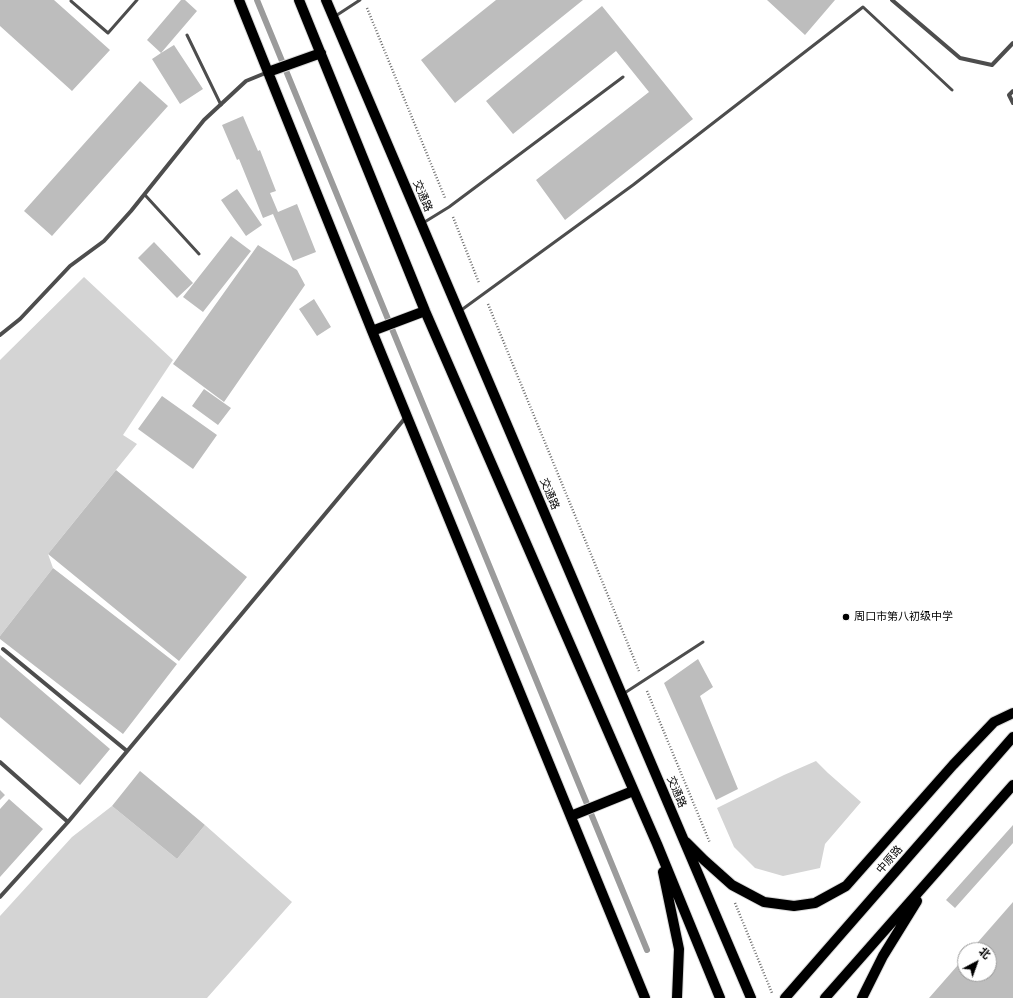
<!DOCTYPE html>
<html>
<head>
<meta charset="utf-8">
<style>
  body { margin:0 }
  #map { position:relative; width:1013px; height:998px; overflow:hidden; background:#fff; font-family:Roboto,"Noto Sans SC",sans-serif }
  canvas { display:block }
  .north { position:absolute; left:957px; top:942px; width:40px; height:40px; box-sizing:border-box; background:#fff; border:1px solid #999; border-radius:50%; rotate:41deg; font-size:11px; font-weight:700; line-height:16px; text-align:center; color:#000 }
  .north::after { content:''; display:block; margin:auto; width:14px; height:18px; background:#000; clip-path:polygon(50% 0,100% 100%,50% 72%,0 100%) }
</style>
</head>
<body>
<div id="map">
<canvas width="1013" height="998"></canvas>
<div class="north">北</div>
</div>
<script>
const g = document.querySelector('canvas').getContext('2d');
g.lineJoin = 'round';
function paint(path, color) { g.fillStyle = color; g.fill(path, 'evenodd'); }
function strokePath(path, color, width, dash) { g.strokeStyle = color; g.lineWidth = width; g.lineCap = dash ? 'butt' : 'round'; g.setLineDash(dash || []); g.stroke(path); }
function label(font, color, halo, rows, align = 'center') {
  g.font = font + ' Roboto,"Noto Sans SC",sans-serif'; g.lineWidth = 3; g.setLineDash([]); g.textBaseline = 'middle'; g.strokeStyle = halo; g.fillStyle = color; for (const [text, x, y, turn = 0] of rows) {
    g.save(); g.translate(x, y); g.rotate((+turn || 0) * Math.PI / 180); g.textAlign = isNaN(turn) ? turn : align; if (halo) g.strokeText(text, 0, 0); g.fillText(text, 0, 0); g.restore();
  }
}
const green = new Path2D(`
  M84,277L173,360L123,435L137,444L48,554L53,568L0,636V360Z
  M816,761L828,773L861,802L825,844L820,868L783,876L755,868L734,847L717,808L784,775Z
  M112,806L177,859L205,825L292,902L207,998H0V916L72,837Z`);
const stream = new Path2D(`
  M257,0L647,950`);
const building = new Path2D(`
  M0,0H54L110,50L72,91L0,26Z
  M181,0H185L197,11L161,53L174,45L203,89L180,104L152,59L161,53L147,40Z
  M496,0H583L455,103L421,60Z
  M767,0H835L805,35Z
  M602,6L693,119L565,220L536,180L649,92L616,51L513,134L486,101Z
  M140,81L168,106L52,236L24,211Z
  M243,116L258,151L260,150L276,191L270,193L278,212L297,204L316,252L293,261L273,214L263,218L239,159L237,160L222,125Z
  M237,189L262,225L246,236L221,200Z
  M231,236L251,251L203,312L183,297Z
  M154,242L193,283L177,298L138,258Z
  M258,245L297,270L305,285L224,402L173,364Z
  M314,299L331,327L317,336L299,309Z
  M204,389L231,408L218,425L192,406Z
  M162,396L217,435L193,469L138,429Z
  M116,470L247,577L179,661L48,554Z
  M53,568L177,664L123,734L0,639V636Z
  M0,655L110,749L80,785L0,717Z
  M698,659L713,687L700,696L738,789L716,800L664,683Z
  M140,771L205,825L177,859L112,806Z
  M0,790L5,795L0,800Z
  M9,799L43,829L0,877V809Z
  M1013,825V843L955,908L946,900Z
  M1013,902V998H929L965,957V974H989V950H971Z`);
const path = new Path2D(`
  M367,8L445,198
  M453,217L479,283
  M488,304L639,671
  M647,691L710,843
  M735,903L772,993`);
const lane = new Path2D(`
  M71,1L108,33L137,0
  M334,17L360,0
  M187,35L221,105
  M145,195L199,254
  M423,223L449,207L623,77
  M460,311L633,185L863,7L952,90
  M623,694L703,642`);
const street = new Path2D(`
  M892,0L960,58L992,65L1013,43
  M1013,91L1009,95L1013,103
  M0,335L20,319L70,266L104,241L131,211L204,120L246,81L268,72
  M3,649L127,751
  M0,762L68,822L406,417
  M0,897L68,822`);
const primary = new Path2D(`
  M239,0L372,331L645,998
  M299,0L425,311L657,844L720,998
  M326,0L751,998
  M268,72L321,53
  M372,331L425,311
  M571,816L633,791
  M686,842L704,860L732,885L764,902L794,906L815,903L846,886L953,765L994,722L1013,713
  M663,872L679,949L677,998
  M785,998L1013,737
  M825,998L1013,785
  M862,998L883,956L917,901`);
const markers = [
  [846,617,4,"#000"]
];
const streetNames = [
  ["交通路",422,196,67],
  ["交通路",549,494,67],
  ["交通路",676,792,67],
  ["中原路",890,860,-49]
];
const poiNames = [
  ["周口市第八初级中学",854,617]
];
paint(green, '#d4d4d4');
strokePath(stream, '#9b9b9b', 6);
paint(building, '#bdbdbd');
strokePath(primary, '#dbdbdb', 12);
strokePath(path, '#6f6f6f', 2.5, [1, 2]);
strokePath(lane, '#4d4d4d', 3);
strokePath(street, '#4d4d4d', 4);
strokePath(primary, '#000', 10);
for (const [x, y, r, color] of markers) { const dot = new Path2D(); dot.arc(x, y, r, 0, 2 * Math.PI); g.fillStyle = color; g.fill(dot); strokePath(dot, '#fff', 1.5); }
label('11px', '#000', '#fff', streetNames);
label('11px', '#000', '#fff', poiNames, 'left');
</script>
</body>
</html>
